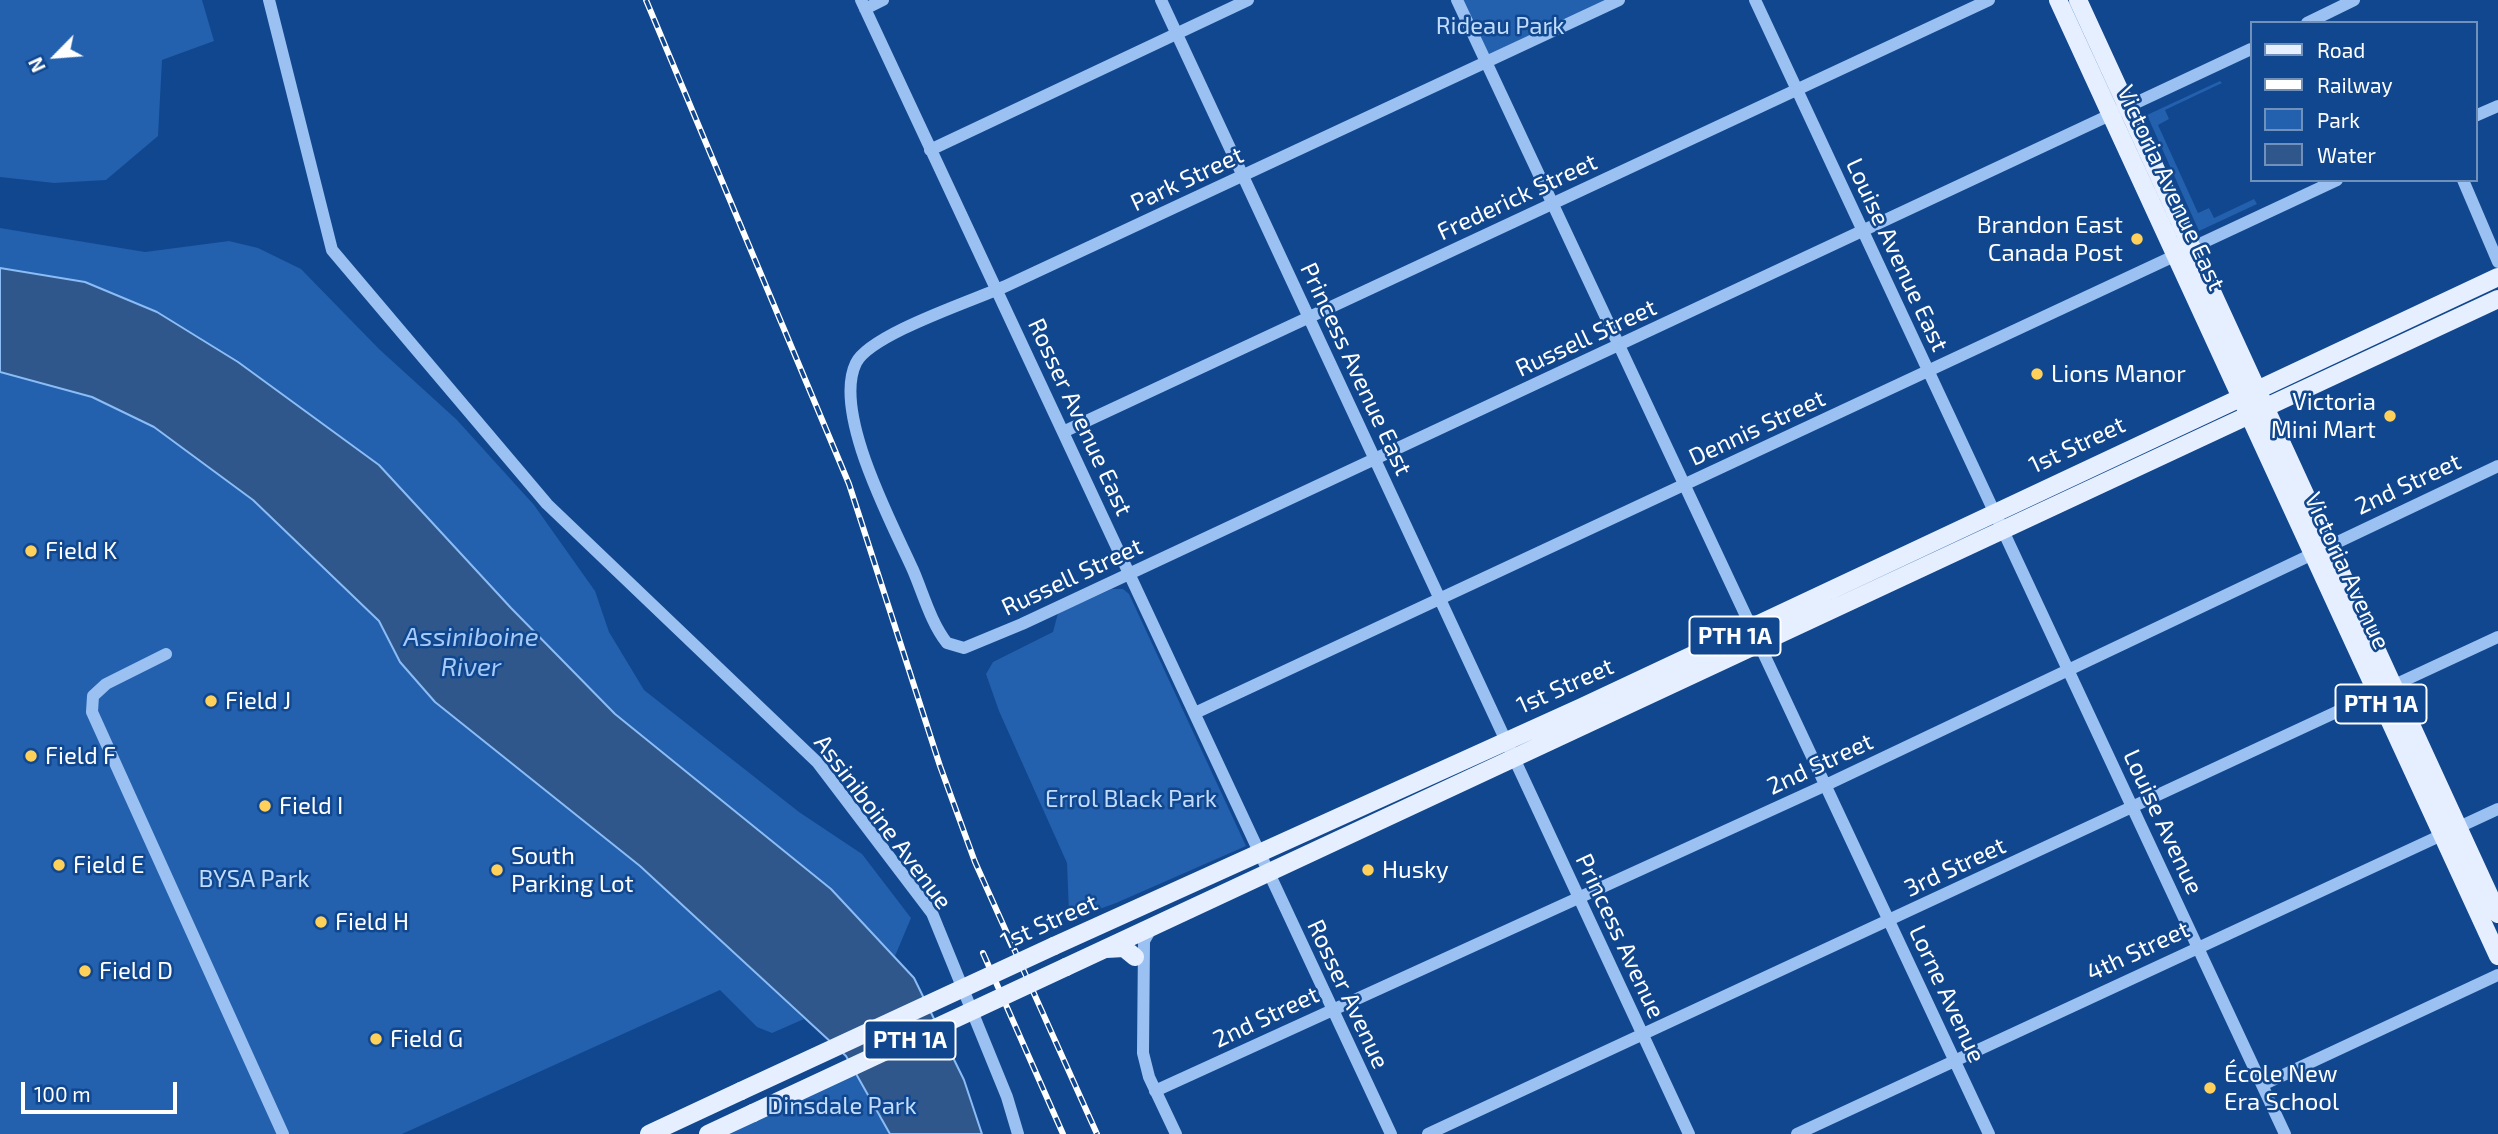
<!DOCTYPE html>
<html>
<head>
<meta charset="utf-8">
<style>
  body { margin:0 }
  #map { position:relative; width:2498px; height:1134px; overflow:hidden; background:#11478e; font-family:"Exo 2",sans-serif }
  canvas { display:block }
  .legend { position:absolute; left:2250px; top:21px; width:228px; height:161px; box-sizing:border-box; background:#11478e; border:2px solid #7091bb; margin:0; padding:9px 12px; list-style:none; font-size:21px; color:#fff }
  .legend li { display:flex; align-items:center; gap:14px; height:35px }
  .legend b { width:35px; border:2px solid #7091bb }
  .north { position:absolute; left:21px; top:21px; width:70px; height:70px; -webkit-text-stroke:5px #11478e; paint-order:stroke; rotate:245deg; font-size:19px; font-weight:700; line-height:28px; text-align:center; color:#fff }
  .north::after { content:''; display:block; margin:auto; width:24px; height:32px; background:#fff; clip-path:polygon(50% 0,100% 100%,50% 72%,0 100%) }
  .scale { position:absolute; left:21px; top:1082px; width:156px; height:32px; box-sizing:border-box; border:4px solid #fff; border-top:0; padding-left:9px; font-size:21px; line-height:24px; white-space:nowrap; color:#fff; -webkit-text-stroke:5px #11478e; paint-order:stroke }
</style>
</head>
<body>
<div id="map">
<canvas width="2498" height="1134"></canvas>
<ul class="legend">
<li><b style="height:9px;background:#e5efff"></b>Road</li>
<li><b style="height:9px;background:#fff"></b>Railway</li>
<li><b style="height:19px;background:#2360ad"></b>Park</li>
<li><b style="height:19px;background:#2f578c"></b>Water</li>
</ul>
<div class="north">N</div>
<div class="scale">100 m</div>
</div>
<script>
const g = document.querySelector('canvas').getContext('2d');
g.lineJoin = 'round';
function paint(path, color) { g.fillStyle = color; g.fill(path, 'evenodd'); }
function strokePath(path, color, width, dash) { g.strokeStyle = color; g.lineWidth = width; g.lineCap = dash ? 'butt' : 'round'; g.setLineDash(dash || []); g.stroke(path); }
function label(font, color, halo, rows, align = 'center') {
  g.font = font + ' "Exo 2",sans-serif'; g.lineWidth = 5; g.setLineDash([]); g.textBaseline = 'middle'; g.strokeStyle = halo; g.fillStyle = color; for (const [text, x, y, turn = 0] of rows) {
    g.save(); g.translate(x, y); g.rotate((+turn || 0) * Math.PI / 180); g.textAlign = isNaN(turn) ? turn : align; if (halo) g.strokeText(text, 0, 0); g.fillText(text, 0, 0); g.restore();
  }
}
const green = new Path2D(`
  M0,0H202L214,41L162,60L158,136L106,180L54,183L0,177Z
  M1457,0H1619L1486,61Z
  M2220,81L2222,83L2165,110L2169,119L2158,125L2198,213L2209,208L2214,218L2254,199L2257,204L2199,231L2147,115Z
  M0,228L145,252L229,241L258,248L301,269L379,349L457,420L534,505L595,591L609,632L644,690L799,812L862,854L911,918L895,956L831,889L615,714L511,608L379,465L238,362L157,312L85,282L0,268Z
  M0,372L92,397L154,427L252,500L379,621L400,662L640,866L804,1019L772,1033L757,1027L720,990L402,1134H0Z
  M1112,589H1123L1129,594L1246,846L1116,903L1075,918L1069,913L1067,863L999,711L986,674L993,662L1053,632L1058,613Z
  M854,1070L890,1134H714Z`);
const water = new Path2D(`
  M0,268L85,282L157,312L238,362L379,465L511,608L615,714L831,889L914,978L964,1080L982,1134H890L846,1056L640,866L435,702L400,662L379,621L253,500L154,427L92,397L0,372Z`);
const minor = new Path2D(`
  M269,0L332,250L547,504L818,763L932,913L1007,1097L1018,1134
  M861,0L1391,1134
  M1161,0L1689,1134
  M1457,0L1989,1134
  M1619,0C1415,94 1212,191 1008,285C975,300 870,334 856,363C832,412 892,523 913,570C923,593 931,623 947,643L964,648L1022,624L2251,49
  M1755,0L2285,1134
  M865,9L883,0
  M2307,23L2354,0
  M2475,116L2498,106
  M930,150L1248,0
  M2463,180L2498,262
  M1063,432L1989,0
  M166,654L106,684L93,696L92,712L283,1134
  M1195,713L2337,180
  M1152,927L1144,941L1143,1053L1149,1077L1176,1134
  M2262,1085L2498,975
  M1155,1091L1826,785L2498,466
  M1428,1134L2498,637
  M1797,1134L2498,809`);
const major = new Path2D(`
  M2058,0L2498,956
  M2078,0L2498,914
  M1054,946L1582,707L2498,277
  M1106,949L1124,948L1135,957
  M1066,967L2498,299
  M649,1134L741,1091
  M708,1134L753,1113`);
const rail = new Path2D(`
  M646,0L849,484L940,766L975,862L1097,1134
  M983,953L1063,1134`);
const majorBridge = new Path2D(`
  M741,1091L1054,946
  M753,1113L1066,967`);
const markers = [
  [2137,239,7,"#ffd15b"],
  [2037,374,7,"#ffd15b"],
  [2390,416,7,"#ffd15b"],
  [31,551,7,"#ffd15b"],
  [211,701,7,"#ffd15b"],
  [31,756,7,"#ffd15b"],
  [265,806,7,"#ffd15b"],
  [59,865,7,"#ffd15b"],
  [497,870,7,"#ffd15b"],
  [1368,870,7,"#ffd15b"],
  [321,922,7,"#ffd15b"],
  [85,971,7,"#ffd15b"],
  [376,1039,7,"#ffd15b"],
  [2210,1088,7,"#ffd15b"]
];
const shields = [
  [1735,636,91],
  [2381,704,91],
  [910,1040,91]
];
const shieldNames = [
  ["PTH 1A",1735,636],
  ["PTH 1A",2381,704],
  ["PTH 1A",910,1040]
];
const parkNames = [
  ["Rideau Park",1500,26],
  ["Errol Black Park",1131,799],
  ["BYSA Park",254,879],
  ["Dinsdale Park",842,1106]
];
const streetNames = [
  ["Park Street",1187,179,-25],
  ["Victoria Avenue East",2171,188,65],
  ["Frederick Street",1517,197,-25],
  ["Louise Avenue East",1897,255,65],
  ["Russell Street",1586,338,-25],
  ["Princess Avenue East",1356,369,65],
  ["Rosser Avenue East",1080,417,65],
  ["Dennis Street",1757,428,-25],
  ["1st Street",2077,445,-25],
  ["2nd Street",2408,484,-25],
  ["Victoria Avenue",2347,571,65],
  ["Russell Street",1072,577,-25],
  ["1st Street",1565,686,-24],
  ["2nd Street",1820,764,-25],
  ["Assiniboine Avenue",883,822,53],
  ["Louise Avenue",2163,822,65],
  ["3rd Street",1955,867,-25],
  ["1st Street",1049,922,-24],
  ["Princess Avenue",1620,936,65],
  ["4th Street",2138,951,-25],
  ["Rosser Avenue",1348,994,65],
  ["Lorne Avenue",1947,994,65],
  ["2nd Street",1266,1017,-25]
];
const poiNames = [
  ["Brandon East",2123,225,"right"],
  ["Canada Post",2123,253,"right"],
  ["Lions Manor",2051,374],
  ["Victoria",2376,402,"right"],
  ["Mini Mart",2376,430,"right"],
  ["Field K",45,551],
  ["Field J",225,701],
  ["Field F",45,756],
  ["Field I",279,806],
  ["South",511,856],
  ["Parking Lot",511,884],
  ["Field E",73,865],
  ["Husky",1382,870],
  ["Field H",335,922],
  ["Field D",99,971],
  ["Field G",390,1039],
  ["École New",2224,1074],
  ["Era School",2224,1102]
];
const waterNames = [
  ["Assiniboine",471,637],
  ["River",471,667]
];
paint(green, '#2360ad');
paint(water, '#2f578c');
strokePath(water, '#8bbcf5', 2);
strokePath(minor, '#9ac1f2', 12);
strokePath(major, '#e5efff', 18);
strokePath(rail, '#fff', 6);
strokePath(rail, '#11478e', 3.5, [10]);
strokePath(majorBridge, '#e5efff', 18);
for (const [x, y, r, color] of markers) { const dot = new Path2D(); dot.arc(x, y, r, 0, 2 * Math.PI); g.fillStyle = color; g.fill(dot); strokePath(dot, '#11478e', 2.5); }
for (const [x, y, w] of shields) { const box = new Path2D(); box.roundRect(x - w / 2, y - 19.5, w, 39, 5); g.fillStyle = '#11478e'; g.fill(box); strokePath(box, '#fff', 2); }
label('bold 23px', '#fff', null, shieldNames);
label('24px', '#c1dcfd', '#11478e', parkNames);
label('24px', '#fff', '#11478e', streetNames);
label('24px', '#fff', '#11478e', poiNames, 'left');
label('italic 26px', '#a6cbf9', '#11478e', waterNames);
</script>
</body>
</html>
